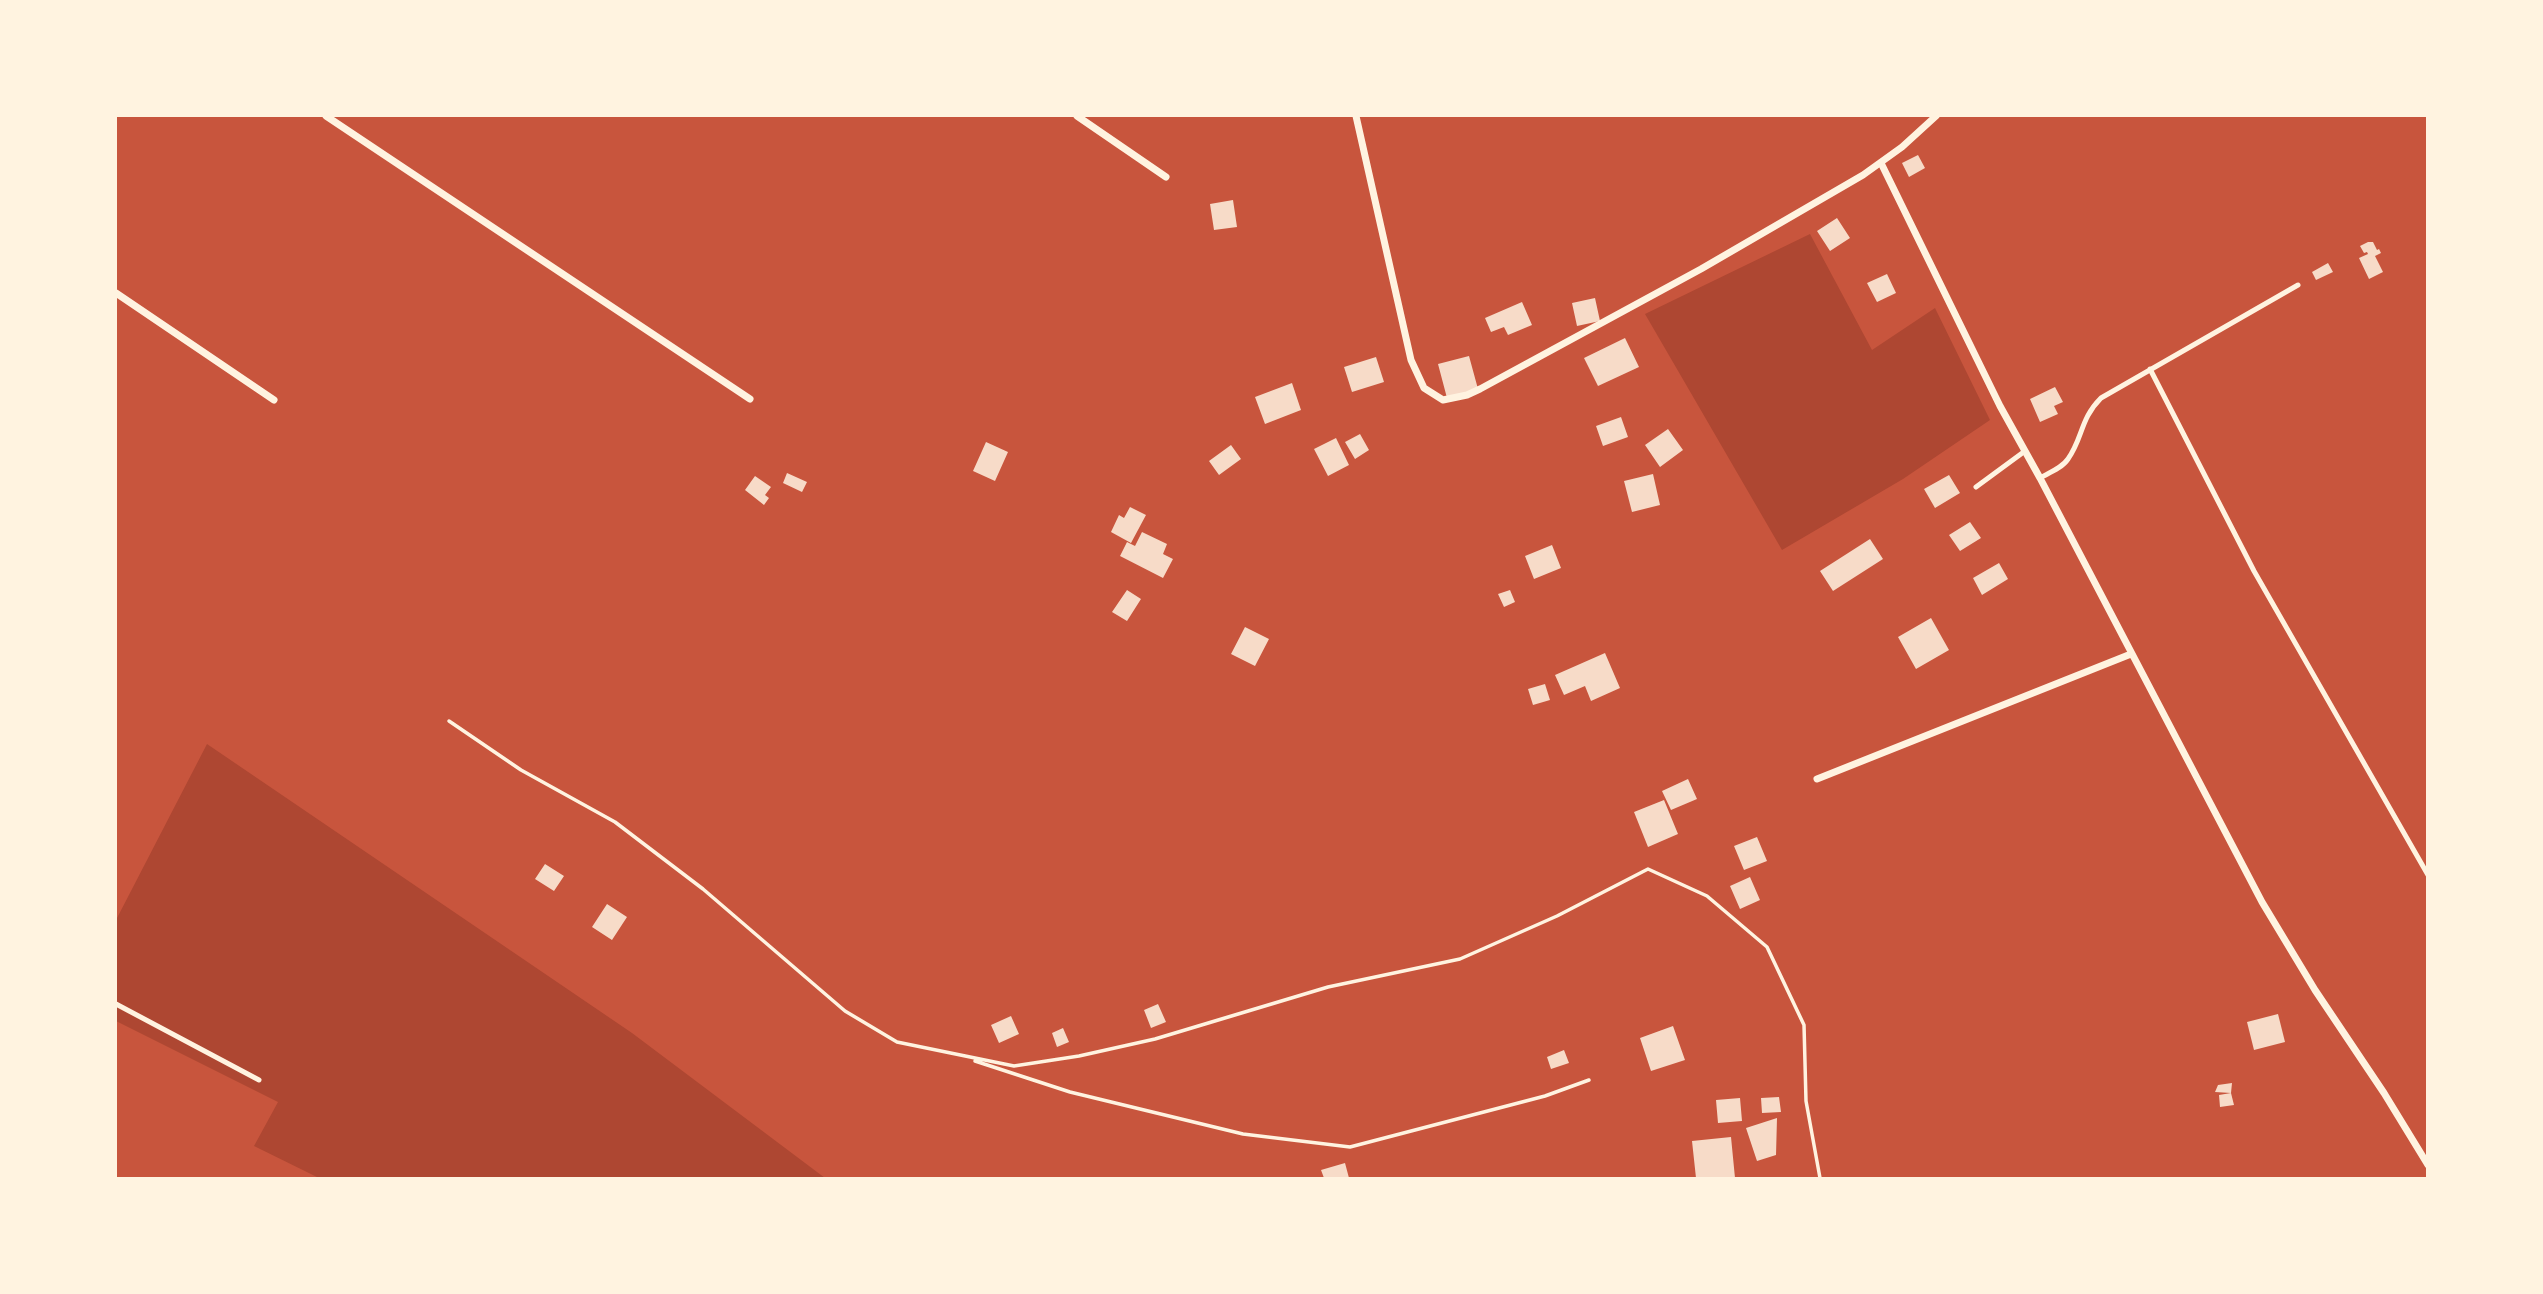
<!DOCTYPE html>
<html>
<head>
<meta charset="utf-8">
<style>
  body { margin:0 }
  #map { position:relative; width:2543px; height:1294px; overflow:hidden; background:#c8553d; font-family:"DejaVu Sans",sans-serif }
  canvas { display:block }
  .frame { position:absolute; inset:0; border:117px solid #fff3e0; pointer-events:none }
</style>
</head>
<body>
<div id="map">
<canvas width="2543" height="1294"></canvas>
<div class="frame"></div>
</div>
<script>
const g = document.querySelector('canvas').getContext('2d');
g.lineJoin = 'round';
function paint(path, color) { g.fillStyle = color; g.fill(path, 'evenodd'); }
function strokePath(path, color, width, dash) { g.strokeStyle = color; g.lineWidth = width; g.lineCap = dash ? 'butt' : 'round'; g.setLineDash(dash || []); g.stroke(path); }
const green = new Path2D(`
  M1810,234L1872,350L1935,308L1990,420L1903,479L1782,550L1645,314Z
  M207,744L632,1033L825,1178H319L254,1146L278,1102L116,1021V920Z`);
const building = new Path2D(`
  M1918,155L1925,168L1909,177L1902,163Z
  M1233,200L1237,227L1214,230L1210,204Z
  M1837,218L1850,238L1830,251L1817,231Z
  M2368,242H2373L2377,250L2379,249L2381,253L2375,256L2383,272L2369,279L2359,258L2368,254L2367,252L2364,253L2360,246Z
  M2328,263L2333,272L2316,280L2312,272Z
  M1887,274L1896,293L1877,302L1867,283Z
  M1595,298L1600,321L1577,326L1572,303Z
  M1522,302L1532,325L1508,335L1504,327L1491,332L1485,318Z
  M1625,338L1639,367L1598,386L1584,358Z
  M1469,356L1478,389L1447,398L1438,364Z
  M1376,357L1384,382L1352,392L1344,367Z
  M1292,383L1301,410L1265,424L1255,397Z
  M2055,387L2063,402L2054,406L2058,414L2040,422L2030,399Z
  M1621,417L1628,437L1603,446L1596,426Z
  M1668,429L1683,450L1660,467L1645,445Z
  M1360,434L1369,450L1355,459L1345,442Z
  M1336,438L1349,465L1328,476L1314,449Z
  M986,442L1008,452L995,481L973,471Z
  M1231,445L1241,459L1219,475L1209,461Z
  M787,473L807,482L802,492L783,483Z
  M1653,474L1660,505L1632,512L1624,481Z
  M1949,475L1960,493L1935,508L1924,489Z
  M755,476L771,487L765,495L769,498L764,505L745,490Z
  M1130,507L1146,515L1131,543L1111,532L1119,515L1124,518Z
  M1970,522L1981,538L1960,551L1949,535Z
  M1142,532L1167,544L1163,554L1173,559L1163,578L1120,556L1127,542L1135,546Z
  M1870,539L1883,559L1833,591L1820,571Z
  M1552,545L1561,568L1534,579L1525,556Z
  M1999,563L2008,579L1982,595L1973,578Z
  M1127,590L1141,599L1127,621L1112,612Z
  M1510,590L1515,602L1504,607L1498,594Z
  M1931,618L1949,650L1916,669L1898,637Z
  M1245,627L1269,639L1255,666L1231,654Z
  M1605,653L1620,688L1591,701L1585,686L1564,695L1555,675Z
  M1545,684L1550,700L1533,705L1528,689Z
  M1688,779L1697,799L1671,810L1662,791Z
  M1664,800L1678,834L1648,847L1634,812Z
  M1757,837L1767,861L1744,870L1734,846Z
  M545,864L564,876L554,891L535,879Z
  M1750,877L1760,900L1740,909L1730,886Z
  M607,904L627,917L612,940L592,927Z
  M1158,1004L1166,1022L1151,1028L1144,1010Z
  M2278,1014L2285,1042L2254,1050L2247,1022Z
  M1011,1016L1019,1034L999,1043L991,1025Z
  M1673,1026L1685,1060L1651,1071L1640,1038Z
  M1063,1028L1069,1042L1057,1047L1052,1033Z
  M1564,1050L1569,1063L1551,1069L1547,1057Z
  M2232,1083L2231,1093L2215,1092L2218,1085Z
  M2231,1093L2234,1105L2220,1107L2219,1095Z
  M1779,1097L1781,1112L1762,1113L1761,1098Z
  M1740,1098L1742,1121L1718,1123L1716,1100Z
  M1777,1118L1776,1155L1757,1161L1746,1128Z
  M1731,1137L1735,1178H1696L1692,1141Z
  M1345,1163L1349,1178H1324L1321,1170Z`);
const path = new Path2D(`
  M449,721L521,770L615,822L703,889L845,1011L897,1042L1014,1066L1079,1056L1155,1039L1328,987L1460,959L1557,916L1648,869L1707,896L1767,947L1804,1025L1806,1101L1820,1178
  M975,1061L1070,1092L1243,1134L1350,1147L1545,1096L1589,1080`);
const service = new Path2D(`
  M2150,369L2254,571L2428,875
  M2040,478C2049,473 2062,468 2068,459C2083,438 2080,419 2101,398L2298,285
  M1976,487L2025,451
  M116,1004L259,1080`);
const minor = new Path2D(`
  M326,116L750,399
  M1077,116L1166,177
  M1356,116L1411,360L1424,388L1443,400L1467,395L1480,389L1701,269L1863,175L1902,147L1936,116
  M1881,163L2000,406L2040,478L2262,902L2315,990L2384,1093L2428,1165
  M116,293L274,400
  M1817,779L2131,654`);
paint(green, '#ae4732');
paint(building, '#f7dbc8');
strokePath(path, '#fff3e0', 3.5);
strokePath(service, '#fff3e0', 5);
strokePath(minor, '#fff3e0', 7);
</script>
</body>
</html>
